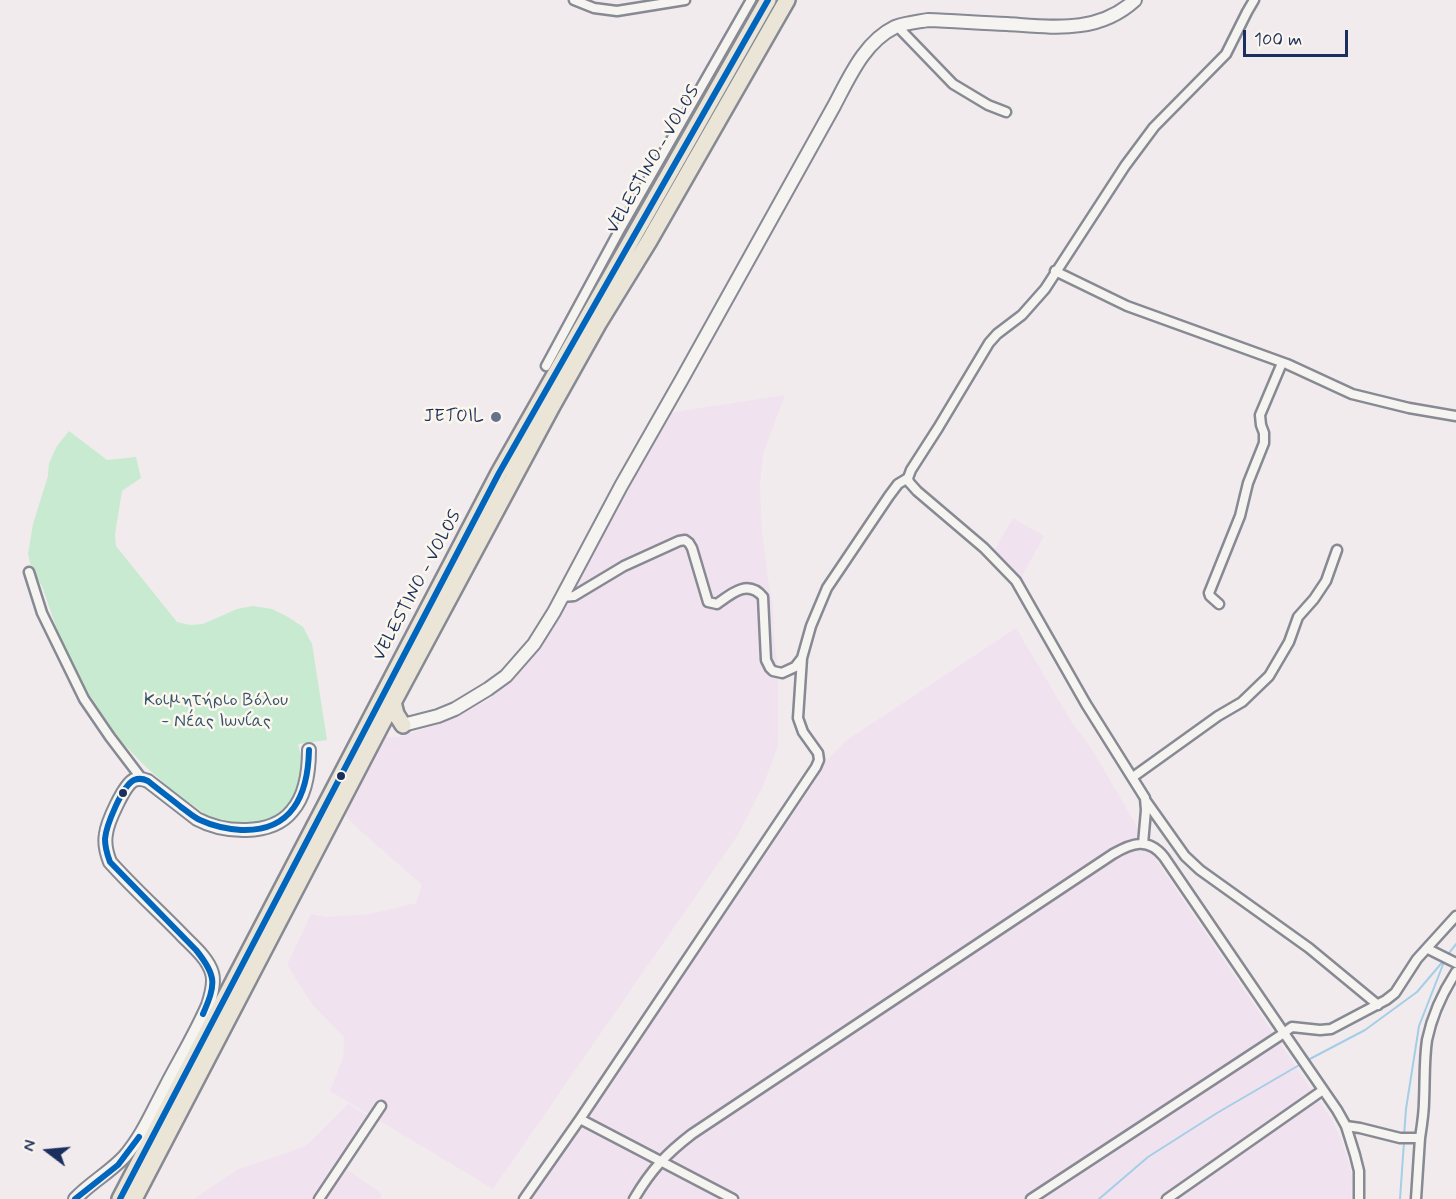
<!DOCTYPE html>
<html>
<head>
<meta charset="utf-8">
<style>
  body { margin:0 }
  #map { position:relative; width:1456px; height:1199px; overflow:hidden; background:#f1ebee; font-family:Mynerve,sans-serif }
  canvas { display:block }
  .north { position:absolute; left:18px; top:1121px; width:60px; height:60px; -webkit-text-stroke:4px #fbf7ec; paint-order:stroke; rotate:286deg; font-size:16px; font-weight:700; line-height:24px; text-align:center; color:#1b2f5e }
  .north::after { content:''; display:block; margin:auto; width:21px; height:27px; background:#1b2f5e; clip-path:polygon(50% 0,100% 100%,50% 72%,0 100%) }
  .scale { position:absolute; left:1243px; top:30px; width:105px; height:27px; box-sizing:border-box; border:3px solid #1b2f5e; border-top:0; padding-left:8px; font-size:18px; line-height:21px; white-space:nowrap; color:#1b2f5e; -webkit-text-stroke:4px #fbf7ec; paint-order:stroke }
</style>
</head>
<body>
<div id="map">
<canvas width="1456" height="1199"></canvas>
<div class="north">N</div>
<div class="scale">100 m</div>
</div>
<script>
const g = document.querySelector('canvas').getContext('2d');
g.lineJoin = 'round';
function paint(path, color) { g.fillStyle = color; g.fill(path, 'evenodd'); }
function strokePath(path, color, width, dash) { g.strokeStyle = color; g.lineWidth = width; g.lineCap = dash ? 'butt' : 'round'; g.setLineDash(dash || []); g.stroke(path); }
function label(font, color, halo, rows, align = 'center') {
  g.font = font + ' Mynerve,sans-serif'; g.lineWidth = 5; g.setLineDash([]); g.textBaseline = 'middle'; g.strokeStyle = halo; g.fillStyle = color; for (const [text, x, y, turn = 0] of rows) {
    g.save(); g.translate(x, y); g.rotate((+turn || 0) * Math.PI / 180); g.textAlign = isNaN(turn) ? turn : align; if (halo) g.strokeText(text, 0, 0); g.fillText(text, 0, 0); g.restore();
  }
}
const built = new Path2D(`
  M785,395L763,454L760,485L762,530L767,573L773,607L774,638L778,670V745L764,784L738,835L493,1189L330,1091L343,1058L344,1037L312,1004L287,965L311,914L326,917L370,914L416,903L422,885L355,826L342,812L382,737H399L445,722L487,701L526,666L553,627L668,415L675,412Z
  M1013,518L1044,536L1021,578L994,551Z
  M1016,628L1071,721L1092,749L1160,866L1332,1120L1341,1139L1349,1163L1352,1177L1351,1199H530L693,957L723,917L817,778L823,765L844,742Z
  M348,1104L368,1116L337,1162L382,1194L380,1199H194L237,1170L306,1146Z`);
const green = new Path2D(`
  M69,431L107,460L136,457L141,478L122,491L115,534L116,546L177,622L190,625L203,624L237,609L253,606L272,609L288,617L303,627L312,644L327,740L298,744L301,756V777L300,789L287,812L271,821L256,825L226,824L209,817L168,787L143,764L118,738L88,693L62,644L42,586L32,571L28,554L33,524L48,476L49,463L57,446Z`);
const stream = new Path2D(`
  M1446,957L1456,944
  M1306,1061L1365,1030L1417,992L1445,959
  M1404,1136L1406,1109L1419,1026L1444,962
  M1099,1199L1148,1157L1217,1113L1301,1064
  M1400,1199L1404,1142`);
const street = new Path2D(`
  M574,0L594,8L617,11L685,0
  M897,26L953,84L988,105L1006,112
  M1055,271L1127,306L1287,364L1352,394L1409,408L1456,416
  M546,366L619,231L751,0
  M29,572L42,613L84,699L110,737L142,779
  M562,597L574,596L624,566L679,541L685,540L689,543L692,548L708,602L717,604C732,593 748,579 763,597L766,660L770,668L773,671L782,673L795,667L802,658L811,626L827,588L889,496L898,484L908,478
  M1219,604L1210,596L1209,593L1240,516L1248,483L1264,443V433L1261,425L1260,415L1282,363
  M1133,777L1218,716L1242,702L1269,676L1289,642L1298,617L1314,599L1326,581L1337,550
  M1146,801L1185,856L1200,870L1309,948L1378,1005
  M1143,844L1146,810L1145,798L1086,704L1016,581L984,548L917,491L909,482L908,478L911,470L938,428L989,343L997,334L1022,315L1045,289L1125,166L1154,127L1226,54L1247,12L1254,0
  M1428,949L1456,963
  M580,1119L733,1199
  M1346,1126L1360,1128L1400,1138H1420C1422,1125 1424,1113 1424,1101C1425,1081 1424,1060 1427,1040C1432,1016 1443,992 1456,972
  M319,1199L381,1106
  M524,1199L580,1119L816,767L819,760L818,753L803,732L798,718L802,658
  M634,1199C651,1170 666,1154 692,1134L1113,854C1132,843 1148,837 1164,857L1284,1033L1337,1110L1346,1126L1355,1155L1359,1171V1199
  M1031,1199L1284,1033L1289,1029L1292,1027L1320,1030L1331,1029L1386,1000L1395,993L1417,959L1456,916
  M1167,1199L1323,1090
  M1416,1199L1420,1138`);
const secondary = new Path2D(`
  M403,725L438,716L455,709L488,689L506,676L534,644L554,612L621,486L682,379L834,106C849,78 864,42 895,27C905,23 917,22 928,20C954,21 981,23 1007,24C1053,27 1098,34 1135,0
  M75,1199C90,1183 109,1173 124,1157C142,1137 153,1110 166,1086C180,1059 196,1033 208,1005C211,996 215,983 212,973C208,959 194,947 184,937C160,912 133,888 110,862C106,852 104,844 106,834C107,823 124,785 134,780C139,778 143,779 148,781L197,819C223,833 271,837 292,811C306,795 309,770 309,750`);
const highway = new Path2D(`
  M393,702L396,714L403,725
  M120,1199L499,473L768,0
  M134,1199L380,727L551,408L598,324L649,241L787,0`);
const bus1 = new Path2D(`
  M203,1014C216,984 217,976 196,950L110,862C107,854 105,847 105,839C106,826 122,786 134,780C139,778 144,779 148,781C159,790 170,798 181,807C187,811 193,817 200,820C213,826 227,829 241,830C292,832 308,795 309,750
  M75,1199L118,1165L139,1137
  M120,1199L499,473L768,0`);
const markers = [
  [496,417,6,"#667190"],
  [341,776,5,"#1b2f5e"],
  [123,793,5,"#1b2f5e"]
];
const streetNames = [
  ["VELESTINO - VOLOS",654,160,-60],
  ["VELESTINO - VOLOS",418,586,-62]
];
const poiNames = [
  ["JETOIL",484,417]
];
const parkNames = [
  ["Κοιμητήριο Βόλου",216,701],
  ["- Νέας Ιωνίας",216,722]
];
paint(built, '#f0e3ef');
paint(green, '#c7ead0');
strokePath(stream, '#a4cee6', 2);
strokePath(street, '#878993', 13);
strokePath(secondary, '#878993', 16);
strokePath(highway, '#878993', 20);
strokePath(street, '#f5f4f1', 8);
strokePath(secondary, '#f5f4f1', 12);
strokePath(highway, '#ebe5d8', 15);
strokePath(bus1, '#0065bd', 6);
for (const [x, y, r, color] of markers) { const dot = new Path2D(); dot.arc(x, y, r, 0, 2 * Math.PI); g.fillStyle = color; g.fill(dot); strokePath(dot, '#fbf7ec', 2); }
label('18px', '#1b2f5e', '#fbf7ec', streetNames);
label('18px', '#1b2f5e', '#fbf7ec', poiNames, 'right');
label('18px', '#365470', '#fbf7ec', parkNames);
</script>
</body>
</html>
